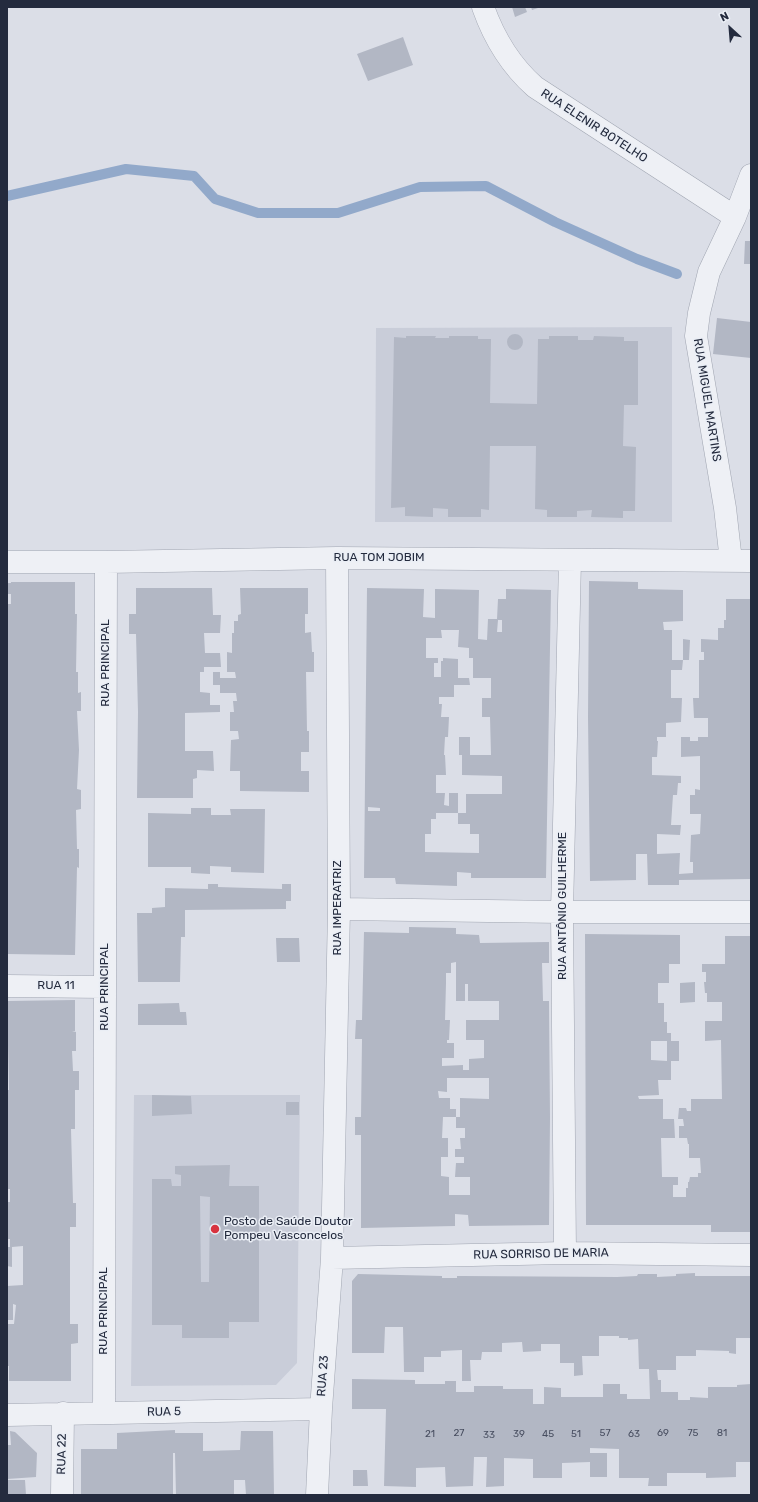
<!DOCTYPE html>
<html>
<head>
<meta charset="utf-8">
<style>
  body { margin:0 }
  #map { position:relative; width:758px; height:1502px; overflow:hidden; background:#dbdee7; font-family:Rubik,sans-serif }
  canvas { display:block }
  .frame { position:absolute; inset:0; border:8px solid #242b3e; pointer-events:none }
  .north { position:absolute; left:710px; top:8px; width:40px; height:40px; -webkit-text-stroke:3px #eaeef5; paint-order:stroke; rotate:334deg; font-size:11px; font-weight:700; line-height:16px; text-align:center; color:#242b3e }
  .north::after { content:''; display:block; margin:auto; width:14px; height:18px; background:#242b3e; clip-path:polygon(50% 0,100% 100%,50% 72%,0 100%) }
</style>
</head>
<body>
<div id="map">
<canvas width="758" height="1502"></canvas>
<div class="frame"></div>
<div class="north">N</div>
</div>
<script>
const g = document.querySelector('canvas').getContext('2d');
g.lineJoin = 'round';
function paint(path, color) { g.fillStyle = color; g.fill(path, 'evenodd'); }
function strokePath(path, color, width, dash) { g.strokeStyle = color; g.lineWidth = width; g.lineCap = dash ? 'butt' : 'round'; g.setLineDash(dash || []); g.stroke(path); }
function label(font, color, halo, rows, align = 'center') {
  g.font = font + ' Rubik,sans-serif'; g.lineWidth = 3; g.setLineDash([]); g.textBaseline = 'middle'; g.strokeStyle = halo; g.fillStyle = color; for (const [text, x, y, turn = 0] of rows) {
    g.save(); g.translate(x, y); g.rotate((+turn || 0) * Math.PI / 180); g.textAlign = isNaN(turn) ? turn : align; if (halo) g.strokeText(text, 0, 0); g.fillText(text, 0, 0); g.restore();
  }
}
const built = new Path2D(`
  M672,327V522H375L376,328Z
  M134,1095H300L297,1363L276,1385L131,1386Z`);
const stream = new Path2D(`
  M7,196L126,169L194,176L215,199L258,213H338L420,187L486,186L555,222L637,259L677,274`);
const building = new Path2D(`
  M512,7H525L527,12L515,17Z
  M531,7H541L532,10Z
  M403,37L413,65L368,81L357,54Z
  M745,241H751V264H744Z
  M717,318L751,322V358L713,354Z
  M507 342a8 8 0 1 1 16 0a8 8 0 1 1-16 0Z
  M406,336H436L435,338H449V336H478V339H491L490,403L537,404L538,339H549V336H578V340H593L594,336L624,337V341H638V405H624L623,446L636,447L635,511H623V518L591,517L592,510L577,511V517H547V510L535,509L536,446H490L489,510L481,509V517H448V509L433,508V517L405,516V507L391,508L394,337L406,338Z
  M589,581L638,582V589L683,590V621L663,622L664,630H672V660H683V639L690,640L689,660H683L682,670H671V698H682L681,722L666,723V737H657V741H658L657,757H652V775L681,776V783H678L677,795H673L671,825H681L680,835L657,834V854L680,853L679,874L693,873V862H690L691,835L700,834L701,814H690V795H695V789L700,790V756L681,757V737H690V741H698V737H708V718H694L693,698H699V660H704V652H701V639L718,640V628H724V620H726V599H751V879L679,880V885H648L647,854H636V880L590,881L588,717Z
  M11,582H75V614H77L76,672H78V693L81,692V711H77L79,750L77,789L81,790V809L76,810L77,849H79V868L77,867L75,955L7,954V604H11V594H7V583H11Z
  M136,588H212L213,615H221L220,633H204L205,653H220L221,667H204V672H200V692L210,693V705H220V712L185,713V751H213L214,771L197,770V778L193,779V798H137L138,712L136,634H129V614H136Z
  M240,588H308V614H305V633L311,632L312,652H314V672H306L307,731H309V752H301V771H309V792L240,791V771H230L231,740L239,739L238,731H230V712H234L233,701H237L236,693H220V685H213V672H220V678H236L235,672H227V652L232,653V633H234V621H238V615L241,614Z
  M367,588L424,589L423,617L435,618V589L479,590L478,639L487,640L488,619H497L498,599H506V589L551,590L546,878H471V873L457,872V886L396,884L395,878H364ZM498,620H502V632H497ZM441,630H459L458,647L469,648V658H473V678H491V698H482V717H490L491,755H470V737H459V755H462V775L502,776V794H466V813H458V793H449V806L444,805L445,793H436V775H446L445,755H444L445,737H448L449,717H441L442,704H439V697H454V685H470L469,678H458V659L443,658V661H441V677H434V663H438V658H426V638H442ZM368,807L380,808V811H368ZM436,813H458V824H470V834H479V853L425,852V834H431V819H436Z
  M191,808H211V815H231L230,809H265L264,873L231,872V867L210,866V874L191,873V867H148V813L191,814Z
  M208,884H218V887L282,889V884H291V901H286V909L185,910V937H181L180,982H138L137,913H152V908L165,907V888L208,889Z
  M409,927L456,928V934L479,935L480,943L549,942V963H542L543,1001H549L550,1118L549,1225L469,1226L468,1215L455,1214V1226L361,1228V1135H355V1117H361L362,1039H355L356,1020H362L364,932L409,933ZM456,962V1001H465V984H468V1001H499V1020H466V1040H484V1058L469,1059V1070H463V1065L442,1066V1058H454V1043H447V1040H449L450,1020H445L446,983V973H451V963ZM447,1078H489V1099L460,1098V1117H456V1128H465V1138H460L461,1149H455V1157H464V1163H456L455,1177H470V1195H449V1177L441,1176V1157H448V1138H442L443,1117H456V1109H450V1098H439L438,1091L447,1092Z
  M585,934L680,935V964H669V983H658V1003H664V1022H667V1033H671V1041H679V1061H671V1080H658L659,1095L638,1096L639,1099H663V1119H674L675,1138H661L662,1177H678V1185H673V1197H686V1188H688V1182H689L690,1177H698V1173H701L700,1158H689V1144H688L687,1138H679V1126H684L683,1119H678L679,1108H686L687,1111H691V1099H722L721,1040L705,1041V1021H722V1002H707V993H705L704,982H706V972H702V964H725V936H751V1232H711V1225H586ZM651,1041H667V1061L651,1060Z
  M276,938H299L300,962H277Z
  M695,982V1002L680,1003V983Z
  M75,1000V1031H72L76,1032V1051H72L73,1071H79V1090H75V1129H71L73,1203H76V1227H70V1324H78V1343L71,1344V1381H9V1366H7V1324H14L16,1305L13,1304V1320H7V1286L23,1285V1246L12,1247V1267L7,1266V1247H10V1239H7V1202H10V1189H7V1090H9L7,1001Z
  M179,1003L180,1012H186L187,1025H138V1004Z
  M152,1095L191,1096L192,1114L152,1116Z
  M286,1102H299V1115H286Z
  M230,1165L229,1186H259V1322H229V1338H182V1325H152V1179H171L172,1186H181V1175L175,1174V1166ZM200,1196L210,1197L209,1282H201Z
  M695,1273V1276H751V1338H736V1354L729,1353V1351L696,1350V1356H676V1370H657L658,1380H661V1392H678V1400H690V1397L708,1398V1387H737V1385L751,1384V1462H736V1477L706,1478V1473H667V1486H648L649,1478H619V1449L590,1448V1453H607V1477H590V1462L562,1463V1478H533V1459L504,1458V1486L486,1487L487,1457H474L473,1486L446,1487L445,1467L416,1468V1487L384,1486L386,1409H352V1379L415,1380V1384H445V1381H456V1392H474V1386H503V1389H533V1404H544V1387L561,1388V1397H603V1384H620V1394H627V1399H650L649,1369H639L638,1339L628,1340V1338H619V1336H599V1356H582L583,1375L574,1376V1363H560V1344H541V1351L523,1352L522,1342L502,1343V1352H482L481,1360H470L471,1381H462V1350L441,1351V1357H424V1372H404L403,1327H385L384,1353H352V1281L358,1274L442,1276V1278H457V1276H462L617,1277L637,1276L638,1274H657V1277L676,1276V1274Z
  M175,1430V1433H203V1451L240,1450L241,1431H273L274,1495H246L245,1480H234V1495H176L175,1453H173V1495H81V1449H117V1433Z
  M10,1431L15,1432L37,1453L36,1477L7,1479V1445H11Z
  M353,1470H367L368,1486H353Z
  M7,1480H25L26,1495H7Z`);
const minor = new Path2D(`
  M483,7C494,38 510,65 535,87L735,217
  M731,561L725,508L696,336L699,313L709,272L735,217L751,175
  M7,562H106L337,558L751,561
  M339,909L562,912H751
  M7,986L105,987
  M565,1253L562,912L570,560
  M332,1258L565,1253L751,1255
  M104,1413L106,562
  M7,1415L321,1409
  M62,1495L63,1413
  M317,1495L321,1409L332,1258L339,909L337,558`);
const markers = [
  [215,1229,5,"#d8333f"]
];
const numberNames = [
  ["27",459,1433],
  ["57",605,1433],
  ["69",663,1433],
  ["75",693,1433],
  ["81",722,1433],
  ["21",430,1434],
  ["39",519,1434],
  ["45",548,1434],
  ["51",576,1434],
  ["63",634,1434],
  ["33",489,1435]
];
const streetNames = [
  ["RUA ELENIR BOTELHO",594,126,33],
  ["RUA MIGUEL MARTINS",707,400,81],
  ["RUA TOM JOBIM",379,558],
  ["RUA PRINCIPAL",106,663,-90],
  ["RUA ANTÔNIO GUILHERME",563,906,-90],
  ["RUA IMPERATRIZ",338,908,-90],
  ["RUA 11",56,986],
  ["RUA PRINCIPAL",105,987,-90],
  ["RUA SORRISO DE MARIA",541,1254,-1],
  ["RUA PRINCIPAL",104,1311,-90],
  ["RUA 23",323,1376,-86],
  ["RUA 5",164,1412,-1],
  ["RUA 22",62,1454,-89]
];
const poiNames = [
  ["Posto de Saúde Doutor",224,1222],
  ["Pompeu Vasconcelos",224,1236]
];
paint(built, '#c9cdd9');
strokePath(stream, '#92a9ca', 10);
paint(building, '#b2b7c4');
strokePath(minor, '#a0a5b1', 23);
strokePath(minor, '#eef0f5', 22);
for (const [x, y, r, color] of markers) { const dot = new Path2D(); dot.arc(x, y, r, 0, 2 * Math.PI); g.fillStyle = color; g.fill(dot); strokePath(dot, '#eaeef5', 1.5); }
label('10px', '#484e60', null, numberNames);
label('12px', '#242b3e', '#eaeef5', streetNames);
label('12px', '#242b3e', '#eaeef5', poiNames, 'left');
</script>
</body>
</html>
